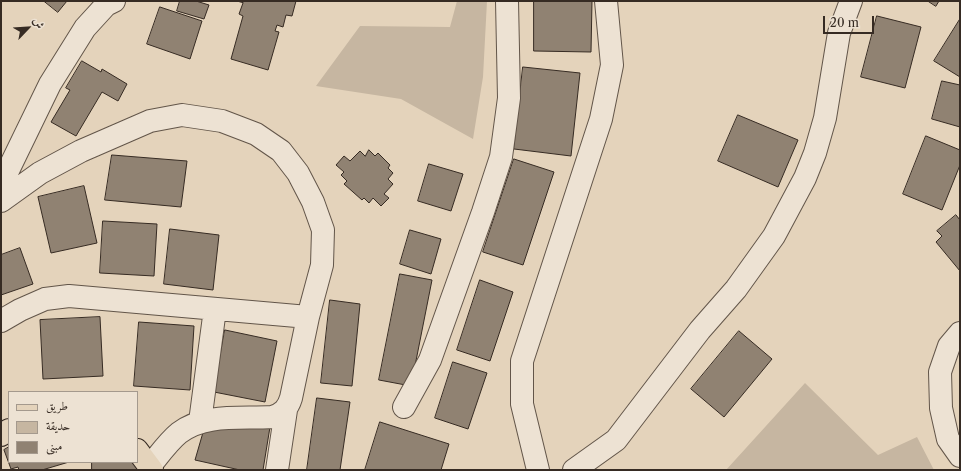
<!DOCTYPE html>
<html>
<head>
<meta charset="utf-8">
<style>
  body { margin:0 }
  #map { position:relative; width:961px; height:471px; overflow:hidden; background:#e4d3bb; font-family:"Libre Caslon Text",Amiri,serif }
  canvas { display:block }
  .frame { position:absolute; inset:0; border:2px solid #362b23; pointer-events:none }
  .legend { position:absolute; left:8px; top:391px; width:130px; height:72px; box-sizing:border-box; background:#ede2d3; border:1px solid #a4998d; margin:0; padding:5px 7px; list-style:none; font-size:12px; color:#362b23 }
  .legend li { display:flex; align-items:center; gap:8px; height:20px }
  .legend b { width:20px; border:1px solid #a4998d }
  .north { position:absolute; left:8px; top:8px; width:40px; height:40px; -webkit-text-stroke:3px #ede2d3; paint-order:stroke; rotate:65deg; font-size:11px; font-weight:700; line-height:16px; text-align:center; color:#362b23 }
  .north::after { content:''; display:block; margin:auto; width:14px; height:18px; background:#362b23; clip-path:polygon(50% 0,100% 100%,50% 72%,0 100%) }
  .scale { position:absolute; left:823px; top:16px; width:51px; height:18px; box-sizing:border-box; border:2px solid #362b23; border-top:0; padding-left:5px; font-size:12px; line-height:14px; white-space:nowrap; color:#362b23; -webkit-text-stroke:3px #ede2d3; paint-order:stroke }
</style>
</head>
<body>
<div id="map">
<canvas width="961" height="471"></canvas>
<div class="frame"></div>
<ul class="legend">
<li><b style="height:5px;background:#e4d3bb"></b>طريق</li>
<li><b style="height:11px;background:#c6b6a1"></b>حديقة</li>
<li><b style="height:11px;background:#908272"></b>مبنى</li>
</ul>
<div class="north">ش</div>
<div class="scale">20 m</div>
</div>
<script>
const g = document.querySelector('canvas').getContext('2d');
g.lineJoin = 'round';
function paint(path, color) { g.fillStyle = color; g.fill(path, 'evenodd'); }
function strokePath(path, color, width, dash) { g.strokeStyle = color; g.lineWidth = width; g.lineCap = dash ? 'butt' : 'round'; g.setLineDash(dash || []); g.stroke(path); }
const green = new Path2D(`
  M457,1H487L483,77L473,139L401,99L316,86L360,26L450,27Z
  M805,383L878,455L917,437L934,470H726Z`);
const building = new Path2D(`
  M44,1H67L58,12Z
  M180,1H196L209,5L204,19L177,11Z
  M237,1H296L292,16L286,15L283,27L277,25L275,31L279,32L268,70L231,59L243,16L239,14L243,3Z
  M534,1H592L591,52L534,51Z
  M928,1H939L936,6Z
  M160,7L202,21L190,59L147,44Z
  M877,16L921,27L905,88L861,77Z
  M960,19V77L934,61Z
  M82,61L101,72L102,69L127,84L118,101L102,92L76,136L51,122L70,90L66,88Z
  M523,67L580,73L571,156L514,149Z
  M942,81L960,85V127L932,119Z
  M738,115L798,140L778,187L718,161Z
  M926,136L960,150V165L942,210L903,194Z
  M369,150L375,156L378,153L390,165L388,168L393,173L388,179L393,184L384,194L389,198L381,206L373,198L369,203L364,198L362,200L344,184L347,181L341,175L344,172L336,165L344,156L350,161L360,151L365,156Z
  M112,155L187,161L181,207L105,200Z
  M514,159L554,172L523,265L483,252Z
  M429,164L463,174L451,211L418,201Z
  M84,186L97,243L51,253L38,197Z
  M956,215L960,220V271L936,242L942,236L937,231Z
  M103,221L157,224L154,276L100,273Z
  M170,229L219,235L213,290L164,284Z
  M410,230L441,239L431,274L400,264Z
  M20,248L33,284L1,295V255Z
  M400,274L432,280L411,386L379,380Z
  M480,280L513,292L490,361L457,350Z
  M330,300L360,304L352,386L321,383Z
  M100,317L103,376L43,379L40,320Z
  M139,322L194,326L190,390L134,386Z
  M225,330L277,341L265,402L214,392Z
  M739,331L772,359L724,417L691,389Z
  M453,362L487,373L468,429L435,418Z
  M317,398L350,402L340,470H307Z
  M380,422L449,444L441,470H442H365Z
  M270,427L263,470H240L195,460L204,429Z
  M9,447V462H69L42,470H19L18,467L11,469L4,450Z
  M92,462H134L140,470H92Z`);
const minor = new Path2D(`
  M1,185L50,84L85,28L106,5L114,1
  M1,201L40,173L81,151L150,121L182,115L222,121L256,134L281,151L298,173L313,202L323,230L322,265L308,317L69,296L45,299L20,310L1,321
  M960,333L949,346L940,372L941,408L948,439L960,456
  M404,407L430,360L483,212L501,157L509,98L507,1
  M200,422L215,309
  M150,466C159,455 168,442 179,433C205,413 241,419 272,417C283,414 288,408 291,398L308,317
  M277,470L286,410
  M538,470L522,404V361L601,119L612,65L606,1
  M574,470L616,440L700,330L736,289L774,236L805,178L815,153L825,118L839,33L851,1`);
const major = new Path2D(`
  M1,435L9,430
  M137,450L152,470`);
paint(green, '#c6b6a1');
paint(building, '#908272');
strokePath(building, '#362b23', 1);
strokePath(minor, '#625549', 24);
strokePath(major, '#362b23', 24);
strokePath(minor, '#ede2d3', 22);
strokePath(major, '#e4d3bb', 22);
</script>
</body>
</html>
